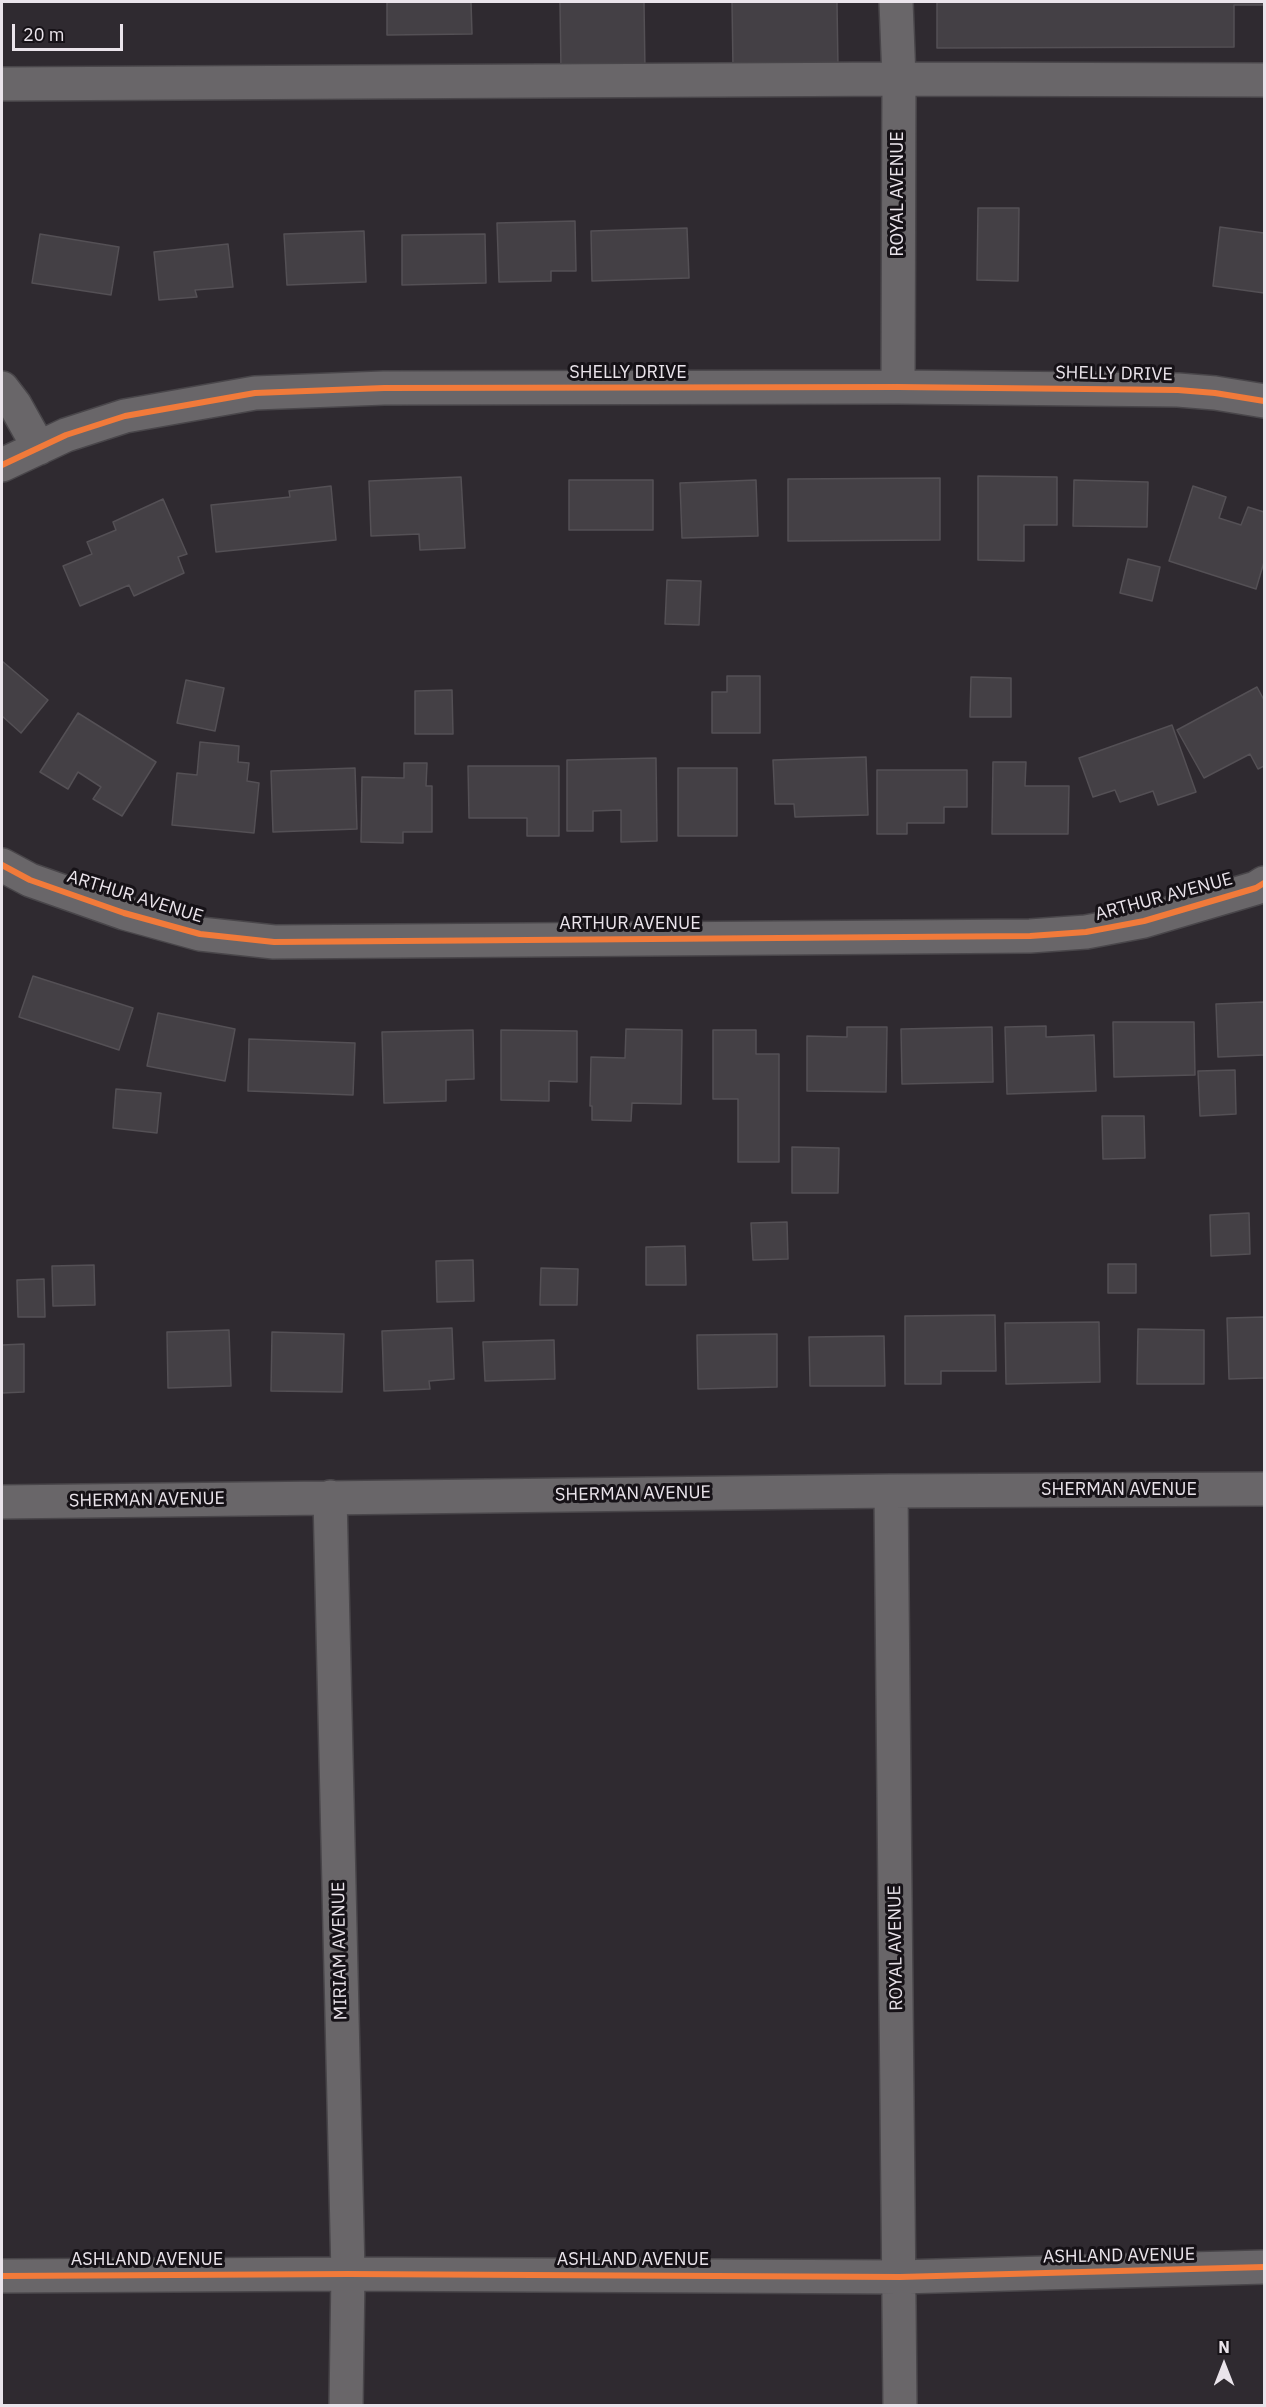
<!DOCTYPE html>
<html>
<head>
<meta charset="utf-8">
<style>
  body { margin:0 }
  #map { position:relative; width:1266px; height:2407px; overflow:hidden; background:#2f2a30; font-family:"IBM Plex Sans",sans-serif }
  canvas { display:block }
  .frame { position:absolute; inset:0; border:3px solid #eae4eb; pointer-events:none }
  .north { position:absolute; left:1194px; top:2335px; width:60px; height:60px; -webkit-text-stroke:4px #161217; paint-order:stroke; rotate:0deg; font-size:16px; font-weight:700; line-height:24px; text-align:center; color:#eae4eb }
  .north::after { content:''; display:block; margin:auto; width:21px; height:27px; background:#eae4eb; clip-path:polygon(50% 0,100% 100%,50% 72%,0 100%) }
  .scale { position:absolute; left:12px; top:24px; width:111px; height:27px; box-sizing:border-box; border:3px solid #eae4eb; border-top:0; padding-left:8px; font-size:18px; line-height:21px; white-space:nowrap; color:#eae4eb; -webkit-text-stroke:4px #161217; paint-order:stroke }
</style>
</head>
<body>
<div id="map">
<canvas width="1266" height="2407"></canvas>
<div class="frame"></div>
<div class="north">N</div>
<div class="scale">20 m</div>
</div>
<script>
const g = document.querySelector('canvas').getContext('2d');
g.lineJoin = 'round';
function paint(path, color) { g.fillStyle = color; g.fill(path, 'evenodd'); }
function strokePath(path, color, width, dash) { g.strokeStyle = color; g.lineWidth = width; g.lineCap = dash ? 'butt' : 'round'; g.setLineDash(dash || []); g.stroke(path); }
function label(font, color, halo, rows, align = 'center') {
  g.font = font + ' "IBM Plex Sans",sans-serif'; g.lineWidth = 6; g.setLineDash([]); g.textBaseline = 'middle'; g.strokeStyle = halo; g.fillStyle = color; for (const [text, x, y, turn = 0] of rows) {
    g.save(); g.translate(x, y); g.rotate((+turn || 0) * Math.PI / 180); g.textAlign = isNaN(turn) ? turn : align; if (halo) g.strokeText(text, 0, 0); g.fillText(text, 0, 0); g.restore();
  }
}
const building = new Path2D(`
  M387,2H471L472,34L387,35Z
  M560,2H644L645,72L561,73Z
  M732,2H837L838,68L733,70Z
  M937,2H1264V5H1234V47L937,48Z
  M978,208H1019L1018,281L977,280Z
  M575,221L576,271H551V281L499,282L497,223Z
  M1220,227L1264,233V293L1213,286Z
  M687,228L689,278L592,281L591,231Z
  M364,231L366,282L287,285L284,234Z
  M40,234L119,247L111,295L32,283Z
  M485,234L486,283L402,285V235Z
  M228,244L233,287L195,290L197,297L159,300L154,252Z
  M978,476L1057,477V525H1024V561L978,560Z
  M461,477L465,548L420,550L419,534L371,536L369,481Z
  M940,478V540L788,541V479Z
  M569,480H653V530H569Z
  M756,480L758,536L682,538L680,483Z
  M1074,480L1148,482L1147,527L1073,526Z
  M331,486L336,540L216,552L211,505L290,497L289,491Z
  M1193,486L1226,497L1219,518L1241,525L1248,507L1264,512V562L1256,589L1169,561Z
  M163,499L187,554L178,557L184,573L134,596L129,585L80,606L63,566L92,554L87,542L116,530L113,522Z
  M1128,559L1160,567L1152,601L1120,593Z
  M667,580L701,581L699,625L665,624Z
  M2,661L48,700L21,733L2,716Z
  M727,676H760V733H712V692H727Z
  M971,677L1011,678V717H970Z
  M186,680L224,688L215,731L177,723Z
  M1257,687L1264,700V766L1258,769L1250,754L1204,778L1177,730Z
  M452,690L453,734H415V691Z
  M78,713L156,762L122,816L93,799L101,787L78,772L68,789L40,772Z
  M1172,725L1196,792L1158,805L1153,791L1120,802L1115,790L1093,797L1079,758Z
  M200,742L239,746L238,762L249,763L247,781L259,783L254,833L172,825L177,773L197,775Z
  M866,757L868,815L795,817L794,804H775L773,760Z
  M656,758L657,841L621,842V810L593,811V831H567V760Z
  M993,762H1026L1025,786H1069L1068,834H992Z
  M404,763H427L426,786H432V832H403V843L361,842L362,777L404,778Z
  M468,766H559V836H527V818H469Z
  M355,768L357,829L273,832L271,771Z
  M678,768H737V836H678Z
  M877,770H967V807H944V823H907V834H877Z
  M33,976L133,1008L119,1050L19,1017Z
  M1264,1002V1055L1218,1057L1216,1004Z
  M158,1013L235,1029L225,1081L147,1066Z
  M1113,1022H1194L1195,1075L1114,1077Z
  M1046,1026V1037L1094,1035L1096,1091L1007,1094L1005,1027Z
  M847,1027H887L886,1092L807,1091V1036L847,1037Z
  M992,1027L993,1082L902,1084L901,1029Z
  M626,1029L682,1030L681,1104L632,1103L631,1121L592,1120V1106H590L591,1057L625,1058Z
  M473,1030L474,1079L446,1080V1101L384,1103L382,1032Z
  M501,1030L577,1031V1082L549,1081V1101L501,1100Z
  M713,1030H756V1054H779V1162H738V1099H713Z
  M249,1039L355,1043L353,1095L248,1091Z
  M1235,1070L1236,1114L1200,1116L1198,1071Z
  M116,1089L161,1093L157,1133L113,1128Z
  M1102,1116H1144L1145,1158L1103,1159Z
  M792,1147L839,1148L838,1193H792Z
  M1249,1213L1250,1254L1211,1256L1210,1215Z
  M787,1222L788,1259L753,1260L751,1223Z
  M685,1246L686,1285H646V1247Z
  M473,1260L474,1301L437,1302L436,1261Z
  M1108,1264H1136V1293H1108Z
  M94,1265L95,1305L53,1306L52,1266Z
  M541,1268L578,1269L577,1305H540Z
  M44,1279L45,1317H18L17,1280Z
  M995,1315L996,1371H941V1384H905V1316Z
  M1264,1317V1378L1229,1379L1227,1318Z
  M1099,1322L1100,1382L1006,1384L1005,1323Z
  M452,1328L454,1379L429,1381L430,1389L384,1391L382,1331Z
  M1138,1329L1204,1330V1384H1137Z
  M229,1330L231,1386L168,1388L167,1332Z
  M272,1332L344,1334L342,1392L271,1391Z
  M777,1334V1387L698,1389L697,1335Z
  M884,1336L885,1386H810L809,1337Z
  M554,1340L555,1379L485,1381L483,1342Z
  M24,1344V1392L2,1393V1345Z`);
const minor = new Path2D(`
  M896,2L899,79L898,387
  M2,84L899,79L1264,80
  M2,388L15,405L39,448
  M2,465L66,435L125,416L255,393L384,388L898,387L1178,390L1215,393L1264,401
  M2,865L30,880L124,913L200,934L274,942L1030,936L1086,932L1144,921L1256,888L1264,883
  M891,1491L900,2406
  M330,1497L348,2274L346,2406
  M2,1502L891,1491L1264,1489
  M2,2276L348,2274L900,2277L1264,2267`);
const cycleway = new Path2D(`
  M2,465L66,435L125,416L255,393L384,388L898,387L1178,390L1215,393L1264,401
  M2,865L30,880L124,913L200,934L274,942L1030,936L1086,932L1144,921L1256,888L1264,883
  M2,2276L348,2274L900,2277L1264,2267`);
const streetNames = [
  ["ROYAL AVENUE",898,194,-90],
  ["SHELLY DRIVE",628,373],
  ["SHELLY DRIVE",1114,374,1],
  ["ARTHUR AVENUE",135,897,17],
  ["ARTHUR AVENUE",1164,897,-15],
  ["ARTHUR AVENUE",630,924],
  ["SHERMAN AVENUE",1119,1490],
  ["SHERMAN AVENUE",633,1494,-1],
  ["SHERMAN AVENUE",147,1500,-1],
  ["ROYAL AVENUE",896,1948,-91],
  ["MIRIAM AVENUE",340,1951,-91],
  ["ASHLAND AVENUE",1119,2256,-1],
  ["ASHLAND AVENUE",147,2260],
  ["ASHLAND AVENUE",633,2260]
];
paint(building, '#444045');
strokePath(building, '#545055', 1.5);
strokePath(minor, '#49464a', 36);
strokePath(minor, '#696669', 33);
strokePath(cycleway, '#f17a3a', 6);
label('18px', '#eae4eb', '#161217', streetNames);
</script>
</body>
</html>
